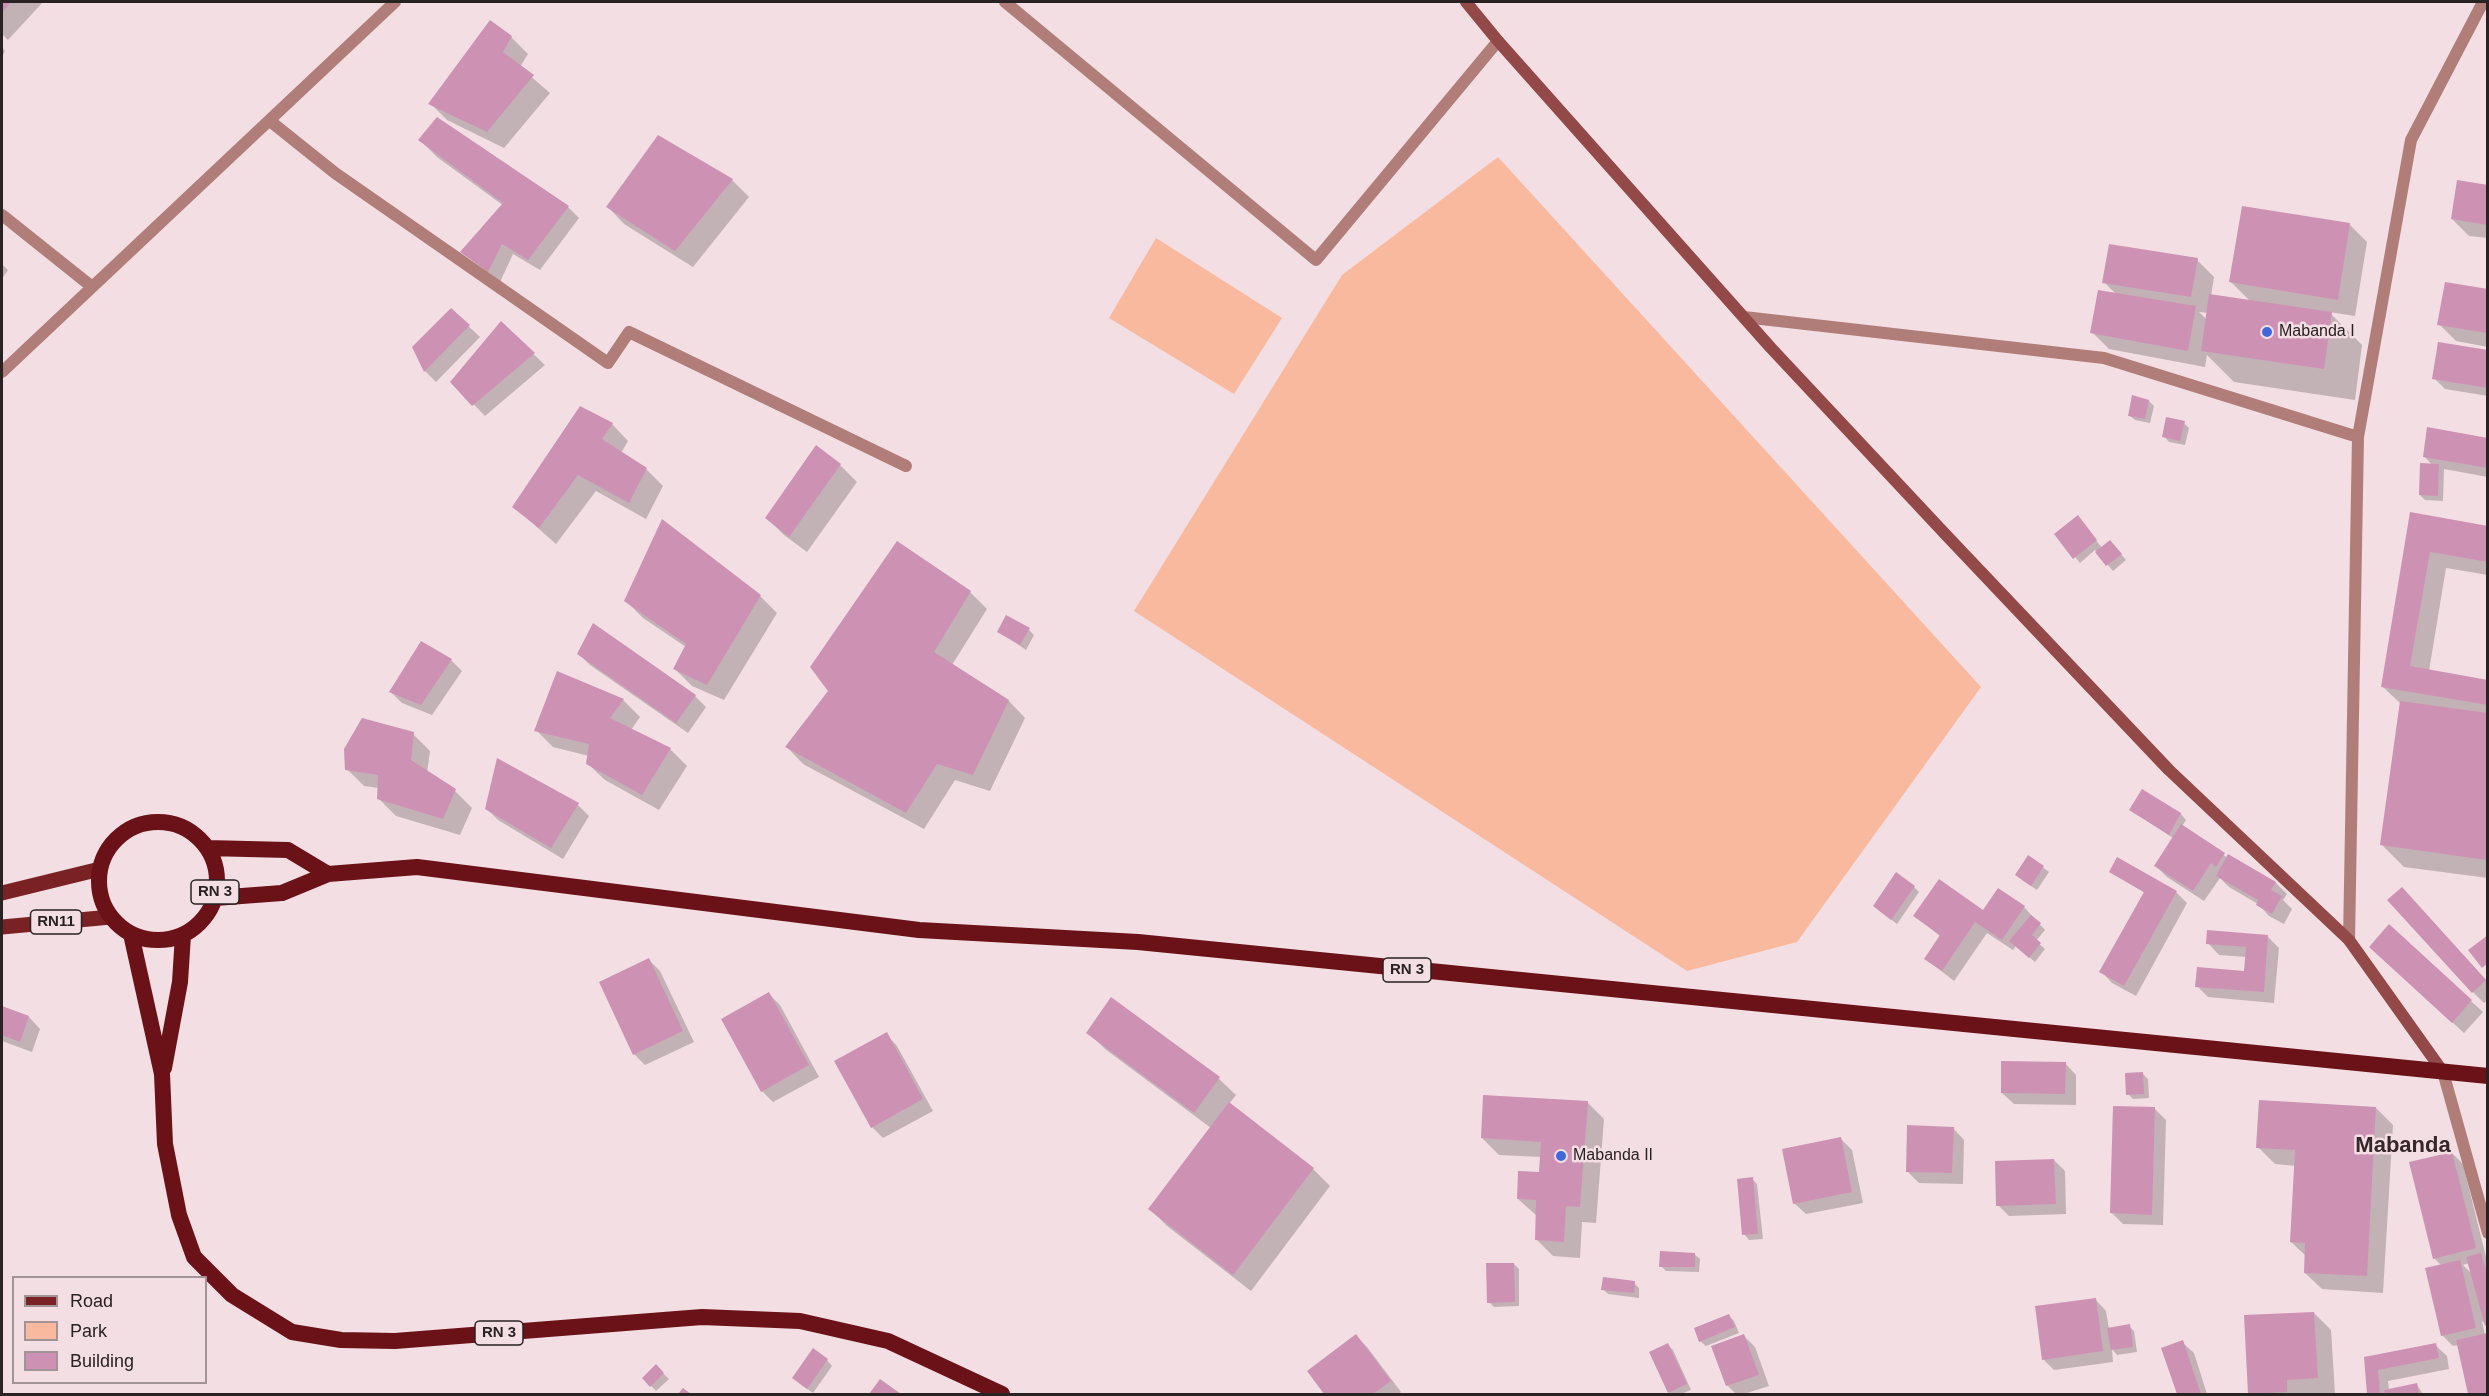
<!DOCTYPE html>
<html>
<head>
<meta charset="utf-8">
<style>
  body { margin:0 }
  #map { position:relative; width:2489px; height:1396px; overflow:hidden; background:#f3dee3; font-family:Helvetica,sans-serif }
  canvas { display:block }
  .frame { position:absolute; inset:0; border:3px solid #292223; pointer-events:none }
  .legend { position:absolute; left:12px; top:1276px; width:195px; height:108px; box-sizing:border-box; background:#f3dee3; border:2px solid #a29396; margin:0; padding:8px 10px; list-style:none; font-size:18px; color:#292223 }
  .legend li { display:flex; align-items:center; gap:12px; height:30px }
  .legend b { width:30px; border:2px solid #a29396 }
</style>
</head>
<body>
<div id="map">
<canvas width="2489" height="1396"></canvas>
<div class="frame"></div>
<ul class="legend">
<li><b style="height:8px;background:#7a2123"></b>Road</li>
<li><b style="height:16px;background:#f9b99f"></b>Park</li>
<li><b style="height:16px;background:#cd91b4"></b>Building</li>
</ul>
</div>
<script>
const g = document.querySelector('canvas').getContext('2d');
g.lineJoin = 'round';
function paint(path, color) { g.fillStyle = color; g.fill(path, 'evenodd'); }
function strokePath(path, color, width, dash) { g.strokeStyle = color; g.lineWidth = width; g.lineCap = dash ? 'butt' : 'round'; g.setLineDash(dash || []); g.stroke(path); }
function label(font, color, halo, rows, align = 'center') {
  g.font = font + ' Helvetica,sans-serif'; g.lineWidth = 5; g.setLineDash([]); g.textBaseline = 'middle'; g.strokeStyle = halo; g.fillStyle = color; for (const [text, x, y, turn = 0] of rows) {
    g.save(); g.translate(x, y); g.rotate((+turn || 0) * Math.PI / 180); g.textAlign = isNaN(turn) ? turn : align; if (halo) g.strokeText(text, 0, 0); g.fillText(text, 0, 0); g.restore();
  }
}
const green = new Path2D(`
  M1498,157L1981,687L1797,942L1687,971L1134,611L1342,275Z
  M1156,238L1282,318L1234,394L1109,318Z`);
const shadow = new Path2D(`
  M2,2H43L8,40L2,34Z
  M511,37L528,54L520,67L550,93L504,148L447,120L430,103Z
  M2,47L5,51L2,57Z
  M658,137L732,180L749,197L693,267L624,224L608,207Z
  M420,140L568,207L579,218L540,270L513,254L500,282L462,252L504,206L437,157Z
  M2488,186V238L2469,236L2452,219Z
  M2350,225L2367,242L2355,316L2329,312L2362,345L2355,400L2234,382L2207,355L2205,367L2109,349L2092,332L2116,294L2104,282L2197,260L2214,277L2211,296L2251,302L2231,282ZM2199,312L2208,313L2207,320Z
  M2,264L8,270L2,279Z
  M2488,291V347L2456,341L2439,324Z
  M451,310L480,337L436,382L425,371L414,347Z
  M501,323L545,365L485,416L452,382Z
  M2488,351V396L2445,389L2434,378Z
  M2149,401L2154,406L2150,423L2135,420L2129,415Z
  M2184,423L2189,428L2185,445L2169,442L2164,436Z
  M612,424L628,441L621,453L646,469L663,486L646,519L596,491L556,544L514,507Z
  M2488,439V477L2444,469L2443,501L2425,500L2420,495L2433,466L2424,456Z
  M840,465L857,482L807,552L784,535L767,518Z
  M2411,514L2488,527V575L2446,568L2429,671L2488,681V878L2404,867L2382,845L2401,704L2382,686Z
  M2083,523L2102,548L2115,547L2126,560L2113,571L2095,550L2080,563L2056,534Z
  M970,592L987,609L952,665L1009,701L1025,718L990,791L955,780L924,829L803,764L787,747Z
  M760,596L777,613L724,700L692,686L675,669L686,647L643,618L626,601Z
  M1029,630L1034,635L1026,650L998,631Z
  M421,643L451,660L462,671L432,715L402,703L391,692Z
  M579,654L695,696L706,707L688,733L590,665Z
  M623,700L640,717L631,730L670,749L687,766L659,810L605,780L587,763L589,756L553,747L536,730Z
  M413,734L430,751L427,773L455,791L472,808L460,835L396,816L378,798L379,788L364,786L347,769Z
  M498,761L578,805L589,816L563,859L498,820L487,809Z
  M2142,791L2181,814L2186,820L2182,826L2228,858L2229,856L2276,883L2287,894L2283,900L2292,909L2284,924L2269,916L2258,904L2229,887L2220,878L2204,901L2167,877L2156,866L2173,838L2131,810Z
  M2029,857L2049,872L2037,890L2022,880Z
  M2110,872L2176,892L2187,903L2136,996L2112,983L2101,971L2145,893Z
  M1914,887L1919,892L1897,924L1880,911Z
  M2390,900H2413L2488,982V1000L2484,1003L2473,992Z
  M2024,907L2045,930L2036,941L2045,949L2035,962L2016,946L2013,950L1987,933L1954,981L1926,959L1941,937L1915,916Z
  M2389,927L2483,1012L2464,1033L2382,958Z
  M2268,937L2279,948L2274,1003L2208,997L2197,986L2245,972L2246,957L2219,955L2208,943Z
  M649,960L660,971L694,1042L645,1065L634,1054Z
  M769,994L780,1005L819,1077L773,1102L762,1091Z
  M2,1008L29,1017L40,1029L32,1052L2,1041Z
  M1088,1032L1219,1079L1236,1095L1229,1104L1313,1169L1330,1186L1251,1291L1167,1226L1150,1209L1211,1128L1105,1049Z
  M886,1034L897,1046L933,1111L883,1138L872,1127Z
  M2065,1063L2076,1075V1105L2014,1104L2002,1093Z
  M2143,1074L2148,1079L2149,1098L2133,1099L2128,1094Z
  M1587,1102L1604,1119L1596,1223L1582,1222L1580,1258L1553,1256L1536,1239L1537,1216L1518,1199L1540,1173L1541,1157L1499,1155L1482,1138Z
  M2154,1108L2166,1120L2163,1225L2123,1224L2112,1213Z
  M2376,1108L2393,1125L2383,1293L2322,1289L2305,1273L2306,1256L2291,1242L2296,1166L2275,1164L2258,1147Z
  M1953,1128L1964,1140L1963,1184L1919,1183L1907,1171Z
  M1841,1139L1852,1150L1863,1203L1806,1214L1794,1203Z
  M2452,1153L2463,1164L2488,1265V1326L2482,1321L2485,1335H2488V1394H2469L2459,1345L2453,1346L2442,1335V1266L2434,1258ZM2469,1263L2472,1274L2463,1265Z
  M2054,1160L2065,1171L2066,1214L2009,1216L1998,1205Z
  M1752,1179L1757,1184L1763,1239L1749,1240L1744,1234Z
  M1694,1254L1700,1259L1699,1272L1666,1271L1661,1266Z
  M1514,1264L1519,1269V1306L1494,1307L1489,1302Z
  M1634,1283L1639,1288V1298L1608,1294L1603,1289Z
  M2095,1299L2106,1311L2109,1329L2129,1326L2134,1331L2137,1352L2117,1355L2112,1349L2113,1362L2054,1370L2043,1359Z
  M2314,1313L2331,1330L2335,1394H2251L2249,1393Z
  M1729,1316L1734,1321L1739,1333L1706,1346L1700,1341Z
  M1356,1336L1367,1347L1401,1392L1399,1394H1326L1309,1372Z
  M1744,1336L1755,1347L1769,1386L1744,1394H1736L1727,1385Z
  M2182,1342L2194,1353L2207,1394H2178L2163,1349Z
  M1668,1345L1673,1350L1691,1390L1681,1394H1671L1669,1392Z
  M2435,1345L2447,1356L2449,1369L2388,1381L2389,1390L2417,1385L2423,1394H2369L2366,1358Z
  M827,1360L832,1366L813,1393L799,1383Z
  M656,1366L669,1379L656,1391L644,1378Z`);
const building = new Path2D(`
  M2,2H11L2,13Z
  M490,20L512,36L503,52L534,75L487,132L428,104Z
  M437,117L569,206L528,260L502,244L488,272L460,252L503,203L418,140Z
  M658,135L733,179L675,251L606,207Z
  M2457,180L2488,185V225L2451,219Z
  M2242,206L2350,223L2338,300L2229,282Z
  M2109,244L2198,258L2191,297L2102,283Z
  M2445,282L2488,289V333L2437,325Z
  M2098,290L2196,306L2188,351L2090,333Z
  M2209,294L2332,312L2324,369L2201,351Z
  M451,308L470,325L424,372L412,347Z
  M501,321L535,353L472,406L450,382Z
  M2438,342L2488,350V388L2432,379Z
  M2132,395L2149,400L2145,419L2128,416Z
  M580,406L613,423L602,439L647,468L629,503L578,475L539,528L512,507Z
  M2166,417L2185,421L2180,441L2162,437Z
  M2427,427L2488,438V468L2423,457Z
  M816,445L841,464L789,537L765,518Z
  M2420,463L2439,464L2438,496L2419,495Z
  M2410,512L2488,526V562L2430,552L2410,666L2488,680V705L2381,687Z
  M2078,515L2097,540L2073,559L2054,534Z
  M662,519L761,595L707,685L673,669L686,644L624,601Z
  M2110,540L2122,554L2106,566L2095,552Z
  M897,541L971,591L934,652L1009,700L973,775L937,764L906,813L785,747L828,691L810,667Z
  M1006,615L1030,628L1020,645L997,632Z
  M593,623L696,695L676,723L577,654Z
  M421,641L452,659L421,705L389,692Z
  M557,671L624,699L610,718L671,748L642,795L586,764L589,744L534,731Z
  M2400,701L2488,713L2487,860L2380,845Z
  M362,718L414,732L411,760L456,789L443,819L377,799L378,775L345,770L344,749Z
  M497,758L579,803L551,848L485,809Z
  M2142,789L2181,813L2169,835L2129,810Z
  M2181,824L2225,853L2216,867L2211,863L2193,891L2154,866Z
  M2228,854L2276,882L2271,890L2282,896L2272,914L2256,905L2258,900L2216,876Z
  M2028,855L2044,866L2031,886L2015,875Z
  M2117,857L2177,891L2124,986L2099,972L2144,892L2109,872Z
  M1896,872L1915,886L1891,920L1873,906Z
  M1939,879L1983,910L1998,888L2025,906L2002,940L1975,922L1942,971L1924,959L1940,935L1913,916Z
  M2402,887L2486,980L2472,993L2387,900Z
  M2031,915L2041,923L2032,935L2041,943L2029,958L2009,941Z
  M2389,924L2472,1000L2452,1023L2369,947Z
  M2207,930L2268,935L2264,992L2195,987L2197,967L2244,971L2246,947L2206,944Z
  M2488,935V963L2482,968L2468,950Z
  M649,958L683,1031L633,1055L599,982Z
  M769,992L809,1065L761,1092L721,1019Z
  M1111,997L1220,1077L1194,1113L1086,1033Z
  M2,1006L29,1016L20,1042L2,1035Z
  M887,1032L923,1099L871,1128L834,1061Z
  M2001,1061L2066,1062L2065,1094L2001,1093Z
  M2143,1072L2144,1094L2126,1095L2125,1073Z
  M1483,1095L1588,1101L1580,1207L1566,1206L1564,1242L1535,1240L1536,1200L1517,1199L1518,1171L1539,1172L1541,1142L1481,1138Z
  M2259,1100L2376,1107L2367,1276L2304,1273L2305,1243L2290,1242L2295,1150L2256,1148Z
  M1229,1102L1314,1168L1233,1275L1148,1209Z
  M2113,1106L2155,1107L2152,1215L2110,1213Z
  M1907,1125L1954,1127L1952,1173L1906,1172Z
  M1841,1137L1852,1192L1793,1204L1782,1149Z
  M2452,1152L2476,1248L2433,1259L2409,1162Z
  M2054,1159L2056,1204L1996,1206L1995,1161Z
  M1753,1177L1758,1234L1742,1235L1737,1179Z
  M1660,1251L1695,1253V1267H1659Z
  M2481,1253L2488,1276V1325L2485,1326L2466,1257Z
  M2460,1260L2476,1328L2441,1336L2425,1268Z
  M1486,1263H1514L1515,1302L1487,1303Z
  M1603,1277L1635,1281L1634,1293L1601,1290Z
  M2096,1298L2103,1351L2042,1360L2035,1306Z
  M2314,1312L2318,1378L2287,1380V1392L2248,1394L2244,1315Z
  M1729,1314L1735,1327L1699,1342L1694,1328Z
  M2130,1324L2133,1347L2111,1350L2107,1328Z
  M2488,1333V1394H2468L2456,1340Z
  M1356,1334L1391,1381L1373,1394H1324L1307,1371Z
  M1744,1334L1759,1375L1726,1386L1711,1346Z
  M2183,1340L2201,1394H2177L2161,1348Z
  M1668,1343L1687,1384L1668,1393L1649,1352Z
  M2436,1343L2439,1358L2378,1370L2380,1394H2367L2364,1357Z
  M813,1348L828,1359L807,1389L792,1378Z
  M656,1364L664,1373L650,1387L642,1378Z
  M880,1379L901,1394H869Z
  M2417,1383L2419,1394H2385L2384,1390Z
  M683,1388L691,1394H678Z`);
const service = new Path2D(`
  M270,121L335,173L608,363L629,332L906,466`);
const minor = new Path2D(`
  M1005,2L1316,260L1498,41
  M2,215L91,286
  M1744,317L2104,358L2358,437
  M2,372L395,2
  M2349,940L2358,437L2411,140L2483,2
  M2443,1072L2488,1233`);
const secondary = new Path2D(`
  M1466,2L1498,41L1771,348L1947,536L2169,770L2349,940L2443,1072`);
const primary = new Path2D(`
  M2,893L100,869
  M2,927L111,917`);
const trunk = new Path2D(`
  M99 881a59 59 0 1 1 118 0a59 59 0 1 1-118 0Z
  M207,848L288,850L328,874
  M215,898L282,893L328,874L417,867L919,930L1138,942L2488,1076
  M131,934L162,1074L165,1144L179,1215L194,1257L232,1295L292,1332L341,1340L395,1341L702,1317L800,1321L888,1341L1002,1394
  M164,1068L180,982L183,935`);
const markers = [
  [2267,332,6,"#4068da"],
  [1561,1156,6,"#4068da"]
];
const shields = [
  [215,892,48],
  [56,922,51],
  [1407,970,48],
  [499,1333,48]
];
const shieldNames = [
  ["RN 3",215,892],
  ["RN11",56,922],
  ["RN 3",1407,970],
  ["RN 3",499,1333]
];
const poiNames = [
  ["Mabanda I",2279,332],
  ["Mabanda II",1573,1156]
];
const districtNames = [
  ["Mabanda",2403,1146]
];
paint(green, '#f9b99f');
paint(shadow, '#0003');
paint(building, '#cd91b4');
strokePath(service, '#b07d79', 12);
strokePath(minor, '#b07d79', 12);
strokePath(secondary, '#924947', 12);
strokePath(primary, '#7a2123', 15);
strokePath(trunk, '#6a1218', 16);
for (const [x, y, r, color] of markers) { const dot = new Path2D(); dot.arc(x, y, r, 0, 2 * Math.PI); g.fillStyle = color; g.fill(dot); strokePath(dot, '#f3dee3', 2); }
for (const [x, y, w] of shields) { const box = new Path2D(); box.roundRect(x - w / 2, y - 12, w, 24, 4.5); g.fillStyle = '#f3dee3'; g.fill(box); strokePath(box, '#292223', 1.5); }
label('bold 15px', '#292223', null, shieldNames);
label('16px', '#292223', '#f3dee3', poiNames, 'left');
label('bold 22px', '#36272a', '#f3dee3', districtNames);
</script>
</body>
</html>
